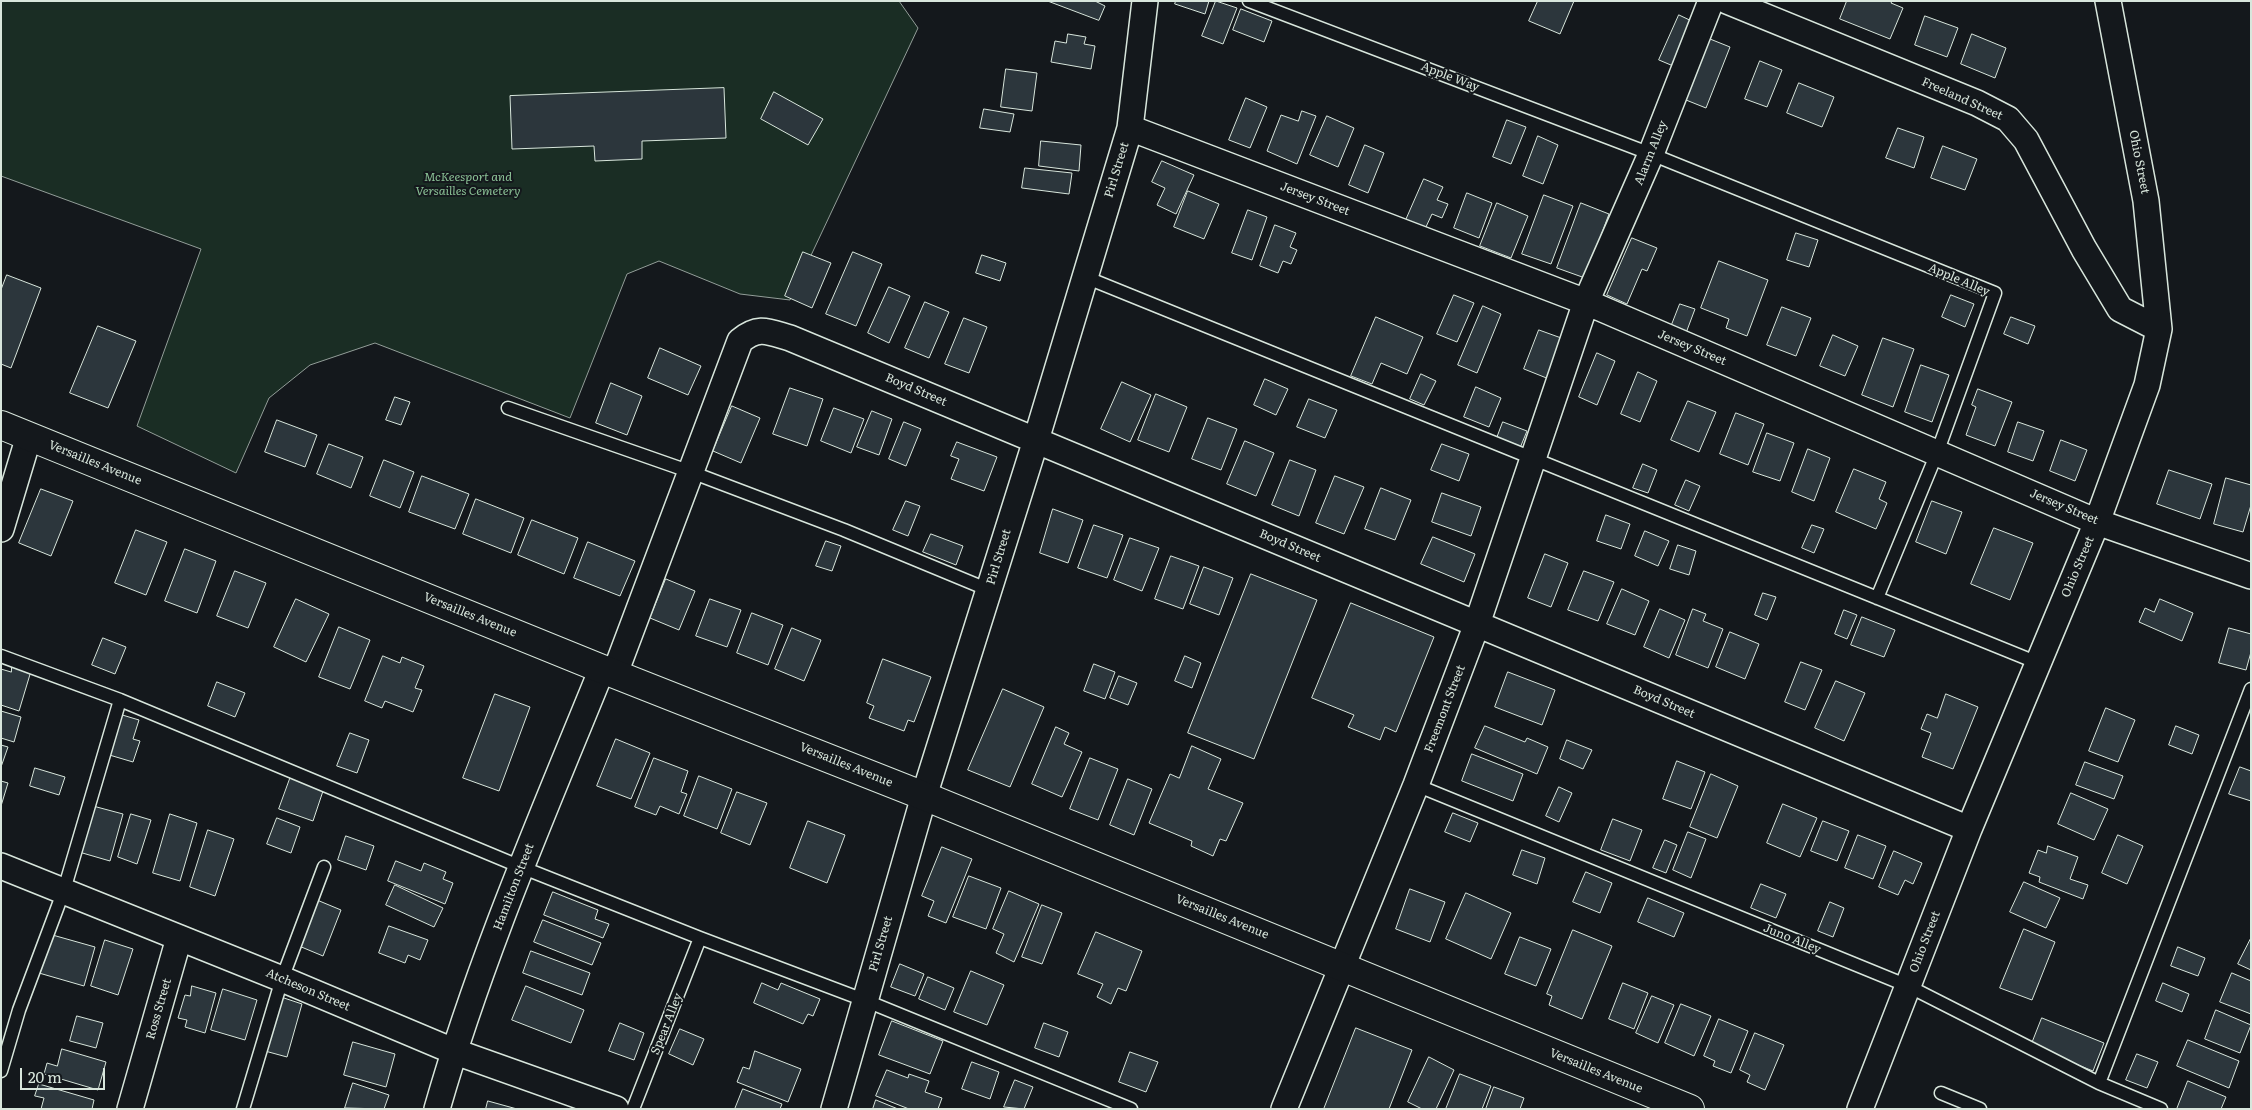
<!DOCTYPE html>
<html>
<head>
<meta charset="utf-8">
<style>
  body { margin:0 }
  #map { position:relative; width:2252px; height:1110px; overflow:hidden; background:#14181c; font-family:Literata,serif }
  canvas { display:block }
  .frame { position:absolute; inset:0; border:2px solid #d8e6dc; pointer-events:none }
  .scale { position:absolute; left:20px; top:1068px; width:85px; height:22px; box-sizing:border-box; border:2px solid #d8e6dc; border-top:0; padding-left:6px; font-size:15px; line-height:18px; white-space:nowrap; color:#d8e6dc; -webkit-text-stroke:4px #14181c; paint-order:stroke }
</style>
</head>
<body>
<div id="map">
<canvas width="2252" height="1110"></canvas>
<div class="frame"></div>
<div class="scale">20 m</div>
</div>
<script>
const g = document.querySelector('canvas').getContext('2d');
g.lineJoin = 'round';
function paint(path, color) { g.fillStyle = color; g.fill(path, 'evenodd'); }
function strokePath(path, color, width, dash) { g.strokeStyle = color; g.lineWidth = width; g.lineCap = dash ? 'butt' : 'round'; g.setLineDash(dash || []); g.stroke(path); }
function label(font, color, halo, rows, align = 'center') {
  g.font = font + ' Literata,serif'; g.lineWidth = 4; g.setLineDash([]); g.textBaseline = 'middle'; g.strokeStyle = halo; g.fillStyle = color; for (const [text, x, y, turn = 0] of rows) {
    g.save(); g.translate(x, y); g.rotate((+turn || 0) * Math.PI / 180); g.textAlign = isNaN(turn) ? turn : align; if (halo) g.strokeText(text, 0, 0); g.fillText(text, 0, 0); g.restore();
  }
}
const green = new Path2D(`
  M1,1H899L918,28L790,300L740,294L659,261L627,274L570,418L375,343L310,365L269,398L236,473L137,426L201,249L1,176Z`);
const building = new Path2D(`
  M1048,1H1095L1105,6L1099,20Z
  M1176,1H1209L1205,14L1175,4Z
  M1216,1L1237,8L1223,44L1202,36Z
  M1538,1H1574L1560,34L1529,21Z
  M1847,1H1892L1891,3L1903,8L1890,39L1840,19Z
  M1241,9L1272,21L1264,42L1233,30Z
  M1679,15L1698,24L1678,68L1659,60Z
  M1925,16L1958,28L1947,57L1915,45Z
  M1068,34L1086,37L1084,44L1095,46L1091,69L1051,62L1055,41L1066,43Z
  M1972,34L2006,48L1995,78L1961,64Z
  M1710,39L1730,47L1706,108L1686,100Z
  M1760,61L1782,70L1767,107L1745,99Z
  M1006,69L1037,73L1032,111L1001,107Z
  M1799,83L1834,97L1822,127L1787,113Z
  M724,88L726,138L642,141V159L595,161L594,146L512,149L510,96Z
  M774,92L823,119L808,145L761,119Z
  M1246,98L1267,107L1250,148L1229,140Z
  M984,109L1014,114L1010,132L980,128Z
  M1302,111L1316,116L1297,164L1267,151L1281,115L1298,121Z
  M1327,116L1354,128L1338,167L1310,155Z
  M1507,120L1526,127L1511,164L1493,157Z
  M1898,128L1924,137L1914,168L1886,158Z
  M1538,136L1558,145L1543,184L1523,176Z
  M1041,141L1081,145L1079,171L1039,166Z
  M1365,145L1384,153L1368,193L1349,185Z
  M1943,146L1977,159L1965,190L1931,178Z
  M1162,161L1194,175L1176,214L1157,205L1165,188L1152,182Z
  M1025,168L1072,173L1069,194L1022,188Z
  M1424,179L1443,187L1437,200L1448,204L1442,218L1432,214L1425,229L1406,220Z
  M1188,191L1219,204L1204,239L1174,227Z
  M1467,193L1492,203L1479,238L1454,228Z
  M1544,195L1573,206L1551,264L1522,254Z
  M1497,203L1528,216L1511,258L1480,246Z
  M1581,203L1609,214L1585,278L1557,268Z
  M1248,210L1267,217L1252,260L1232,253Z
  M1275,225L1296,233L1290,247L1297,250L1291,264L1283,261L1278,273L1260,266Z
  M1796,233L1818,240L1809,267L1787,260Z
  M1632,238L1657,248L1647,271L1642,269L1627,304L1607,295Z
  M803,252L831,263L812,308L785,296Z
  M853,252L882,264L856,326L826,314Z
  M982,255L1006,263L1000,281L976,273Z
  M1719,261L1768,280L1747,336L1726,328L1729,319L1701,308Z
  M7,275L41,288L11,368L1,364V290Z
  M889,287L910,296L889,343L868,333Z
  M1454,295L1474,303L1457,342L1437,334Z
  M1951,295L1974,304L1965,327L1942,317Z
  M925,302L949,312L929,358L905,348Z
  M1680,304L1695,309L1686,333L1671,327Z
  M1483,306L1501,314L1477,373L1458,365Z
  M1782,307L1811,318L1796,356L1767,345Z
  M1376,317L1423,337L1407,374L1381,363L1372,384L1351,376Z
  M2011,317L2035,326L2028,344L2004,334Z
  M964,318L987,327L969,373L945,364Z
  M98,326L136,341L108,408L70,393Z
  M1539,330L1564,339L1549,379L1524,369Z
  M1833,335L1858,346L1845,376L1820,366Z
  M1883,338L1914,349L1893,407L1862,395Z
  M660,348L701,366L688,395L648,378Z
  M1597,353L1615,361L1597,405L1579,397Z
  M1921,365L1949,375L1932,422L1905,412Z
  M1638,372L1657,381L1640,422L1621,414Z
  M1421,374L1436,381L1424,405L1410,399Z
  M1265,379L1288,389L1276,415L1254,405Z
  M1122,382L1151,395L1130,442L1101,429Z
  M611,383L642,396L627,435L596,423Z
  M1476,387L1501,398L1489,427L1464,417Z
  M790,388L823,399L807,446L773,434Z
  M1978,389L2012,402L1995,446L1966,435L1976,407L1972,405Z
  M1156,394L1187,407L1169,452L1138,440Z
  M395,397L410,402L401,425L386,420Z
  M1309,399L1337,410L1325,438L1297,427Z
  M1688,401L1716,412L1699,452L1671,440Z
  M732,406L760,418L741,463L713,451Z
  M834,408L864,419L851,453L821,441Z
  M872,411L892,419L879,455L857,447Z
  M1736,413L1764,424L1748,465L1720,454Z
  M1208,418L1237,429L1221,470L1192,459Z
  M277,420L317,435L305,467L265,452Z
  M904,422L921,429L906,466L889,459Z
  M1503,422L1527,431L1520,448L1497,438Z
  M2018,422L2044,431L2033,461L2008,452Z
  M1767,433L1794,443L1780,481L1753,472Z
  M2061,440L2087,450L2075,481L2050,471Z
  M1245,441L1274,453L1256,496L1227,484Z
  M957,442L997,457L984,491L951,479L959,459L951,456Z
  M329,444L363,457L351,488L317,474Z
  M1442,444L1469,454L1459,481L1431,470Z
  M1808,449L1830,458L1814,501L1792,492Z
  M384,460L414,472L400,508L370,496Z
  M1290,460L1316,470L1299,516L1272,505Z
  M1643,464L1657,470L1648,493L1633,488Z
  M1854,469L1886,482L1879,499L1887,503L1876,529L1836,512Z
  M2169,470L2212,484L2200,519L2157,504Z
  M422,476L469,494L455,529L409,512Z
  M1335,476L1364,487L1344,534L1316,523Z
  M2226,478L2251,485V505L2243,532L2214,524Z
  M1686,480L1700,486L1689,511L1675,505Z
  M1381,488L1411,500L1395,540L1365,529Z
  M41,489L73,501L51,556L19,543Z
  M1442,493L1481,507L1471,536L1432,522Z
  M476,499L524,518L511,553L463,534Z
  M906,501L920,506L908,536L893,530Z
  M1932,501L1962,512L1946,554L1916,542Z
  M1053,509L1083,520L1068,563L1040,553Z
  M1606,515L1630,524L1621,549L1597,541Z
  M532,520L578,538L564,574L518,555Z
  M1094,525L1123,535L1107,578L1078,568Z
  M1812,525L1824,529L1814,553L1802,548Z
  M1994,528L2033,543L2010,600L1971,584Z
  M136,530L167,542L146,595L115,583Z
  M1645,531L1669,541L1658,566L1635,556Z
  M931,534L963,546L956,565L923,552Z
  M1433,537L1475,554L1464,582L1421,564Z
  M1130,538L1159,548L1142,591L1114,580Z
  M826,541L841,546L832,571L816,566Z
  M588,542L635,561L620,596L574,578Z
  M1678,545L1696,551L1689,575L1670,569Z
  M185,549L216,561L197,613L165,601Z
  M1545,554L1568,563L1551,607L1528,598Z
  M1171,556L1199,566L1183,609L1155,599Z
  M1204,567L1233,578L1219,615L1190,604Z
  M235,571L266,583L248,628L217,616Z
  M1584,571L1614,582L1598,621L1568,610Z
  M1251,574L1317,600L1254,759L1188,733Z
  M666,579L695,591L679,630L650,618Z
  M1622,589L1649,601L1635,635L1607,624Z
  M1763,593L1776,597L1767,620L1755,615Z
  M296,599L329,614L306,662L274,647Z
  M710,599L741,610L727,647L696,636Z
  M2160,599L2193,613L2182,641L2139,622L2145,608L2154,612Z
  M1351,603L1434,637L1396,732L1385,727L1380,740L1348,727L1354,715L1312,698Z
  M1660,609L1685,620L1669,658L1644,647Z
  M1693,609L1706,614L1703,621L1723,629L1708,668L1676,655Z
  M1844,610L1857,615L1847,639L1835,634Z
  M752,613L783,625L768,665L737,653Z
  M1862,617L1895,630L1884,657L1851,645Z
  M339,627L370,640L350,689L319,677Z
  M792,628L821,640L804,681L775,669Z
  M2229,628L2251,634V652L2246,670L2219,663Z
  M1730,632L1759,644L1745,679L1716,667Z
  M103,638L126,647L115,674L92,665Z
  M383,656L400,663L402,657L424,666L415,688L422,690L413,712L385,701L382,708L365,701Z
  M1185,656L1201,663L1192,688L1175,681Z
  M883,659L931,677L914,722L908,720L904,731L869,718L874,706L867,703Z
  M1801,662L1822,670L1805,710L1785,702Z
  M1094,664L1115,672L1105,699L1084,691Z
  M12,666L31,671L19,711L1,705V669L11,672Z
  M1508,672L1555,690L1542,725L1495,707Z
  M1119,676L1137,683L1128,705L1110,698Z
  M1836,681L1865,693L1844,741L1815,728Z
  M217,682L245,693L235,717L208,706Z
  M1003,689L1044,707L1010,787L968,770Z
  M495,694L530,707L499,791L463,778Z
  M1946,694L1978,707L1953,769L1922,757L1931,733L1921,729L1927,714L1937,718Z
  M2106,708L2135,720L2118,762L2089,751Z
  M1,711L21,717L14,742L1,738Z
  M119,714L139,720L133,739L140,741L133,762L106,754Z
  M1485,726L1525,742L1527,738L1548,747L1537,774L1475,748Z
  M2176,726L2199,735L2192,754L2169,745Z
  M1056,727L1069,733L1064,744L1082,752L1062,797L1032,784Z
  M350,733L369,740L357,773L337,766Z
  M616,739L650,753L631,799L597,786Z
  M1567,740L1592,750L1583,769L1560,759Z
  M1,745L8,747L1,767Z
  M1192,746L1221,759L1208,789L1243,803L1226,841L1220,839L1213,856L1191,846L1192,841L1149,823L1170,774L1179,778Z
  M1472,754L1523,774L1513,801L1462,781Z
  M654,758L688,771L681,792L687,794L679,814L660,806L656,815L635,807Z
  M1090,758L1118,769L1098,820L1070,809Z
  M1677,761L1705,772L1691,809L1663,799Z
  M2085,762L2123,776L2114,799L2076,785Z
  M2240,767L2251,771V801L2229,794Z
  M35,768L65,777L59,795L30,786Z
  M1711,774L1738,786L1717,838L1690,827Z
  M291,776L324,788L313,821L279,809Z
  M699,776L732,789L717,829L684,816Z
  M1128,779L1152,789L1134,835L1110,825Z
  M1,781L8,783L1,806Z
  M1559,787L1572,793L1559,822L1546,816Z
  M737,792L767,803L750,845L721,833Z
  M2071,793L2108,809L2094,840L2058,824Z
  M1783,804L1817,818L1800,857L1767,843Z
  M93,806L123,814L110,861L79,852Z
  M1453,813L1478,823L1470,842L1445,832Z
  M131,814L151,820L137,864L118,857Z
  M170,814L197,823L180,881L153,873Z
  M277,818L300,827L291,853L267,844Z
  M1613,819L1642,830L1630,861L1601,850Z
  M808,821L845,835L827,883L790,868Z
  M1823,821L1849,831L1837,861L1811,851Z
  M208,830L234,839L215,896L190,887Z
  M1688,832L1706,839L1691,878L1673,870Z
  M1858,835L1886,846L1873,879L1845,868Z
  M2118,835L2143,846L2127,884L2102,873Z
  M346,836L374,846L366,870L338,860Z
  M1665,840L1677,845L1666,873L1653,868Z
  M2048,846L2078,857L2070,879L2088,885L2083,899L2039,882L2040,877L2029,873L2038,850L2046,853Z
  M942,847L972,859L946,923L928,916L934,901L922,896Z
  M1522,850L1545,858L1537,884L1513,875Z
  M1894,851L1922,863L1913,884L1905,880L1898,895L1879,887Z
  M396,861L421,871L424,863L446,872L443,879L453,883L445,904L388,881Z
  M1586,872L1612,883L1600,913L1573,902Z
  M969,876L1001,888L986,929L953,917Z
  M2024,882L2060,898L2046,928L2010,912Z
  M1761,884L1786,894L1776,918L1751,908Z
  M395,885L443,908L434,927L386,905Z
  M1410,889L1445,902L1430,942L1396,929Z
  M1009,891L1039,904L1014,962L996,953L1004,934L993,929Z
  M553,892L598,910L595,919L609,924L603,938L544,915Z
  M1466,893L1511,913L1491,959L1446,939Z
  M1648,898L1684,913L1674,937L1638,922Z
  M317,900L341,910L323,956L299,946Z
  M1830,902L1844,908L1833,937L1818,931Z
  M1042,905L1062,913L1042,964L1022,957Z
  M543,920L601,943L592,965L534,942Z
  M389,926L428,940L420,960L408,955L405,963L379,953Z
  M2024,929L2055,942L2032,1000L2000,988Z
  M1573,930L1612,946L1582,1019L1549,1005L1552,996L1547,994Z
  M1096,932L1142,951L1126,991L1118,988L1111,1004L1097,997L1103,984L1078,974Z
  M49,934L95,947L84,986L39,973Z
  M1520,937L1551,949L1536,986L1505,974Z
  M2251,938V970L2238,964Z
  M105,940L133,949L118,995L91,986Z
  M2178,947L2205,958L2198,976L2171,966Z
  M531,951L590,973L582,995L523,973Z
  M900,964L924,974L915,996L891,987Z
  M971,971L1004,985L987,1025L954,1012Z
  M2232,973L2251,981V1014L2220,1002Z
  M928,977L954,988L945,1010L919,999Z
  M762,983L778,990L781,983L820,999L813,1016L808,1014L803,1024L754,1003Z
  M1623,983L1648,993L1634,1029L1609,1019Z
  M2163,983L2189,994L2182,1012L2156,1001Z
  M192,986L216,993L205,1033L185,1027L187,1020L178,1018L185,995L190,996Z
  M526,986L584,1010L571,1043L512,1020Z
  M223,989L257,1000L245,1040L211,1030Z
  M1652,996L1674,1005L1658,1043L1636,1033Z
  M281,997L302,1004L287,1057L265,1051Z
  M1681,1004L1711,1016L1694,1056L1665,1043Z
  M2216,1010L2251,1025L2240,1053L2205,1039Z
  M77,1016L103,1023L96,1048L70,1041Z
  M2042,1018L2104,1043L2093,1071L2031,1046Z
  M1719,1019L1748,1031L1731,1073L1713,1066L1715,1061L1704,1056Z
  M892,1021L943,1041L930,1074L879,1055Z
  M620,1023L644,1033L634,1060L609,1051Z
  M1044,1023L1068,1032L1059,1057L1035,1048Z
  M1356,1028L1412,1050L1389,1109H1324Z
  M680,1029L704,1039L693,1065L669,1054Z
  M1755,1033L1784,1045L1765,1090L1747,1082L1750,1075L1740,1070Z
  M2188,1040L2239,1061L2229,1088L2177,1066Z
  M353,1042L395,1054L386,1087L344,1075Z
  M62,1049L106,1062L98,1090L44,1074L47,1063L57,1066Z
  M755,1051L801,1069L788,1102L737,1082L743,1067L749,1069Z
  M1130,1052L1158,1062L1146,1092L1119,1082Z
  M2137,1054L2158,1062L2147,1088L2126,1080Z
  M1429,1057L1454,1070L1436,1109H1422L1408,1102Z
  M972,1062L999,1072L990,1099L962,1089Z
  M887,1070L908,1078L909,1074L929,1081L925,1092L942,1098L938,1109H909L876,1096Z
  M1460,1074L1491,1086L1482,1109H1446Z
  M1015,1080L1033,1087L1024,1109L1004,1107Z
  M2188,1081L2226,1097L2221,1109H2177Z
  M353,1083L389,1095L384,1109L345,1108Z
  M39,1084L94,1100L92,1109H41L44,1098L35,1096Z
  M1494,1087L1524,1098L1520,1109H1486Z
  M743,1089L782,1104L780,1109H735Z
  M876,1100L898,1109H873Z
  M488,1101L517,1109H486Z`);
const service = new Path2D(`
  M1249,1L1651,154L1995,293L1937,453L1877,598
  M1085,277L2038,663
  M508,408L691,472L844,530L989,590
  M1,656L120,700L521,867L700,938L864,1000L1131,1109
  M1416,785L1908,986L2099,1083L2161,1109
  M1,1071L19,1010L64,890L120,700
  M2099,1083L2251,689
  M1941,1093L1980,1109
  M243,1109L282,979L324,867
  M633,1109L700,938`);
const minor = new Path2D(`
  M1727,1L1977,103L2008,119L2026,140L2084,249L2120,309L2159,329
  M1130,128L1586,302L2097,522L2251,576
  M1,529L29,436
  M615,673L740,341C759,325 769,332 790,338L1969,829
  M1,866L282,979L453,1051L616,1109
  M130,1109L179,938
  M437,1109C480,958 543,814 602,669
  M834,1109L924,796L1036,440L1130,128L1145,1
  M1284,1109L1416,785L1477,624L1586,302L1651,154L1711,1
  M1860,1109L1969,829L2097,522L2147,385L2159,329L2146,201L2108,1`);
const tertiary = new Path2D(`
  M1,425L602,669L924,796L1690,1109`);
const streetNames = [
  ["Apple Way",1450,77,21],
  ["Freeland Street",1962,99,24],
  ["Alarm Alley",1651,153,-68],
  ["Ohio Street",2139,162,79],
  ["Pirl Street",1117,170,-73],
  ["Jersey Street",1315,199,21],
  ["Apple Alley",1959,280,23],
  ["Jersey Street",1692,348,23],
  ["Boyd Street",916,390,23],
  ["Versailles Avenue",95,463,22],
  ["Jersey Street",2064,507,23],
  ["Boyd Street",1290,546,23],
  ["Pirl Street",999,557,-73],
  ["Ohio Street",2078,567,-67],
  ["Versailles Avenue",470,615,22],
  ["Boyd Street",1664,702,23],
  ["Freemont Street",1445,709,-69],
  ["Versailles Avenue",846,765,22],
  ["Hamilton Street",514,887,-69],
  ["Versailles Avenue",1222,917,22],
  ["Juno Alley",1792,939,22],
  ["Ohio Street",1925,942,-69],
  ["Pirl Street",881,944,-74],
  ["Atcheson Street",308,990,23],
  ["Ross Street",159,1009,-74],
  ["Spear Alley",667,1024,-68],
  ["Versailles Avenue",1596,1071,22]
];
const parkNames = [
  ["McKeesport and",468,177],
  ["Versailles Cemetery",468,191]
];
paint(green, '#1a2d24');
strokePath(green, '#939e99', 1);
paint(building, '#2c363c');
strokePath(building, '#d8e6dc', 1);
strokePath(service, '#d8e6dc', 15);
strokePath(minor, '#d8e6dc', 28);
strokePath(tertiary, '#d8e6dc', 30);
strokePath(service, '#14181c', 12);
strokePath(minor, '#14181c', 25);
strokePath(tertiary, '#14181c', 28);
label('12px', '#d8e6dc', '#14181c', streetNames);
label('italic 12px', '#8ac095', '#14181c', parkNames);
</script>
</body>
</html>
